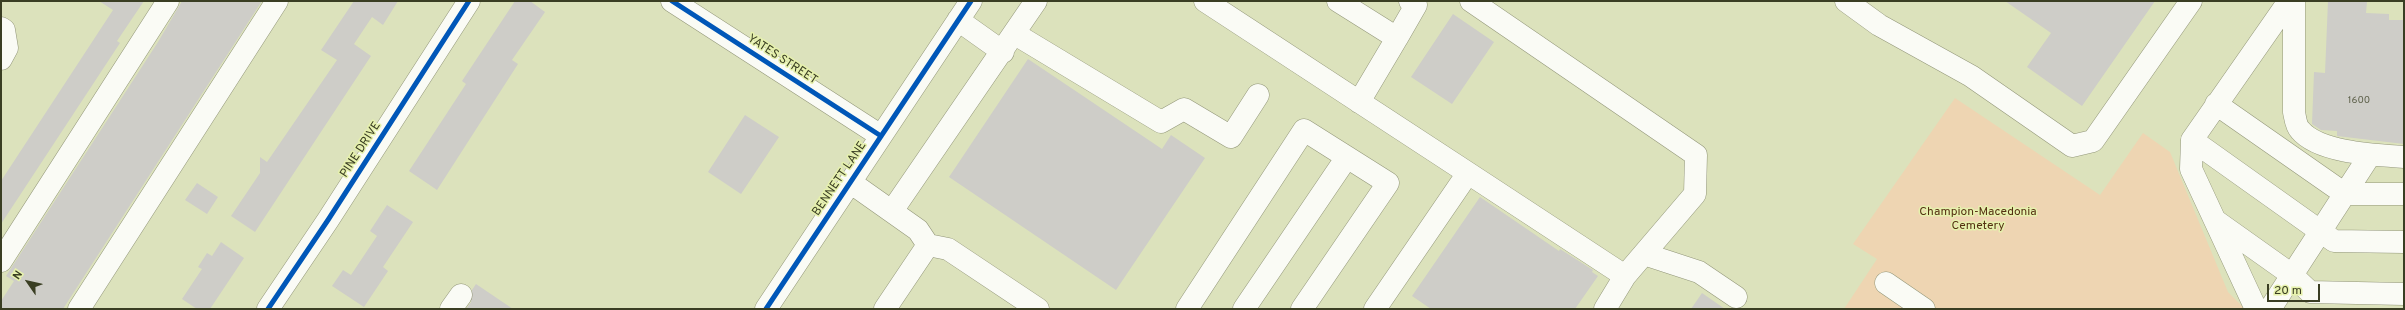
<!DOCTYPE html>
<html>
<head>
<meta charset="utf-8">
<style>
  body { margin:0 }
  #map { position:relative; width:2405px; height:310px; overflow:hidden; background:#dce2bc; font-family:Overpass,sans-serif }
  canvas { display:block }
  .frame { position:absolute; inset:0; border:2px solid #3a3e23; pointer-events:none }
  .north { position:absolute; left:8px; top:262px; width:40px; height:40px; -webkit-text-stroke:3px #e6f1ad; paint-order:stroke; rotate:304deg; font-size:11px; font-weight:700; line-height:16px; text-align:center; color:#3a3e23 }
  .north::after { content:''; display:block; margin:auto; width:14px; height:18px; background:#3a3e23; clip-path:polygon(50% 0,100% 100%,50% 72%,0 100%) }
  .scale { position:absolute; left:2267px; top:284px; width:53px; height:18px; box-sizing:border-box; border:2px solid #3a3e23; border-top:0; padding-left:5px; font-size:12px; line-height:14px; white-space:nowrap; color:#3a3e23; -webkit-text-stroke:3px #e6f1ad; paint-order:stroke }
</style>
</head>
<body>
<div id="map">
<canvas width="2405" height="310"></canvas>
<div class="frame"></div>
<div class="north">N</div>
<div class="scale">20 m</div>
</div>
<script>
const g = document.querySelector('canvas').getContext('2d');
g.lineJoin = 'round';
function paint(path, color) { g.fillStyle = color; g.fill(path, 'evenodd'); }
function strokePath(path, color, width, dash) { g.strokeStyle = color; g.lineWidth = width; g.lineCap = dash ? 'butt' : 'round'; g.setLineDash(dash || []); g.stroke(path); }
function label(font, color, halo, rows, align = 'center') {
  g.font = font + ' Overpass,sans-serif'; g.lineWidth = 3; g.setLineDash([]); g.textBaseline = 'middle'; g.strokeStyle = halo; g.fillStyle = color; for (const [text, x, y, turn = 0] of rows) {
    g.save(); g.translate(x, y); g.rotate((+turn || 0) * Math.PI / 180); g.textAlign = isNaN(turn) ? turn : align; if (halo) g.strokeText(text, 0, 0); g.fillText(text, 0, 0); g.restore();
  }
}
const green = new Path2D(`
  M1955,98L2100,195L2143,133L2170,152L2228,292L2245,309H1844L1877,259L1853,244Z`);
const building = new Path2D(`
  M99,1H144L117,41L120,43L1,224V181L113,10Z
  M182,1H262L63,309H1V301L14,281L6,276L158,42Z
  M354,1H398L383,25L372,17L354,44L371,56L255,232L231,216L260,173V157L267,162L337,60L321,50Z
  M515,1H530L545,12L512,60L518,64L437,190L409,171L466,84L462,81Z
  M2005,1H2155L2082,106L2027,67L2051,33Z
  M2328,1L2367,2L2366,13L2389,14V20H2404V144L2337,136V131L2321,130L2312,124L2314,72L2325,73Z
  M1453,14L1494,42L1452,104L1411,77Z
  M1028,59L1162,149L1171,135L1205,158L1116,290L949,177Z
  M745,115L779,137L741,194L708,172Z
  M197,183L218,197L207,214L185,200Z
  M1480,197L1559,251L1560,249L1593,270L1592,272L1598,276L1575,309H1431L1412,296Z
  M387,205L413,222L383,267L388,271L364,307L332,286L343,270L351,275L377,236L370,231Z
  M221,242L244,258L210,309H197L182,299L202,269L198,267L207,253L212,256Z
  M476,284L513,309H466L471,302L472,290Z
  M1702,293L1725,309H1691Z`);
const minor = new Path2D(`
  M672,1L881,136
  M1205,1L1468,173L1375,309
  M1338,1L1397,38L1359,102
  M1471,1L1696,155L1695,194L1625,276
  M1846,1L1879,25L1971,76L2072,146L2093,141L2191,1
  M2294,1V112C2295,117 2296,126 2300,130C2319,153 2376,155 2404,157
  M958,20L1003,52
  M1,28L4,30L7,48L1,59
  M1015,34L1161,122L1184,109L1231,137L1258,95
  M1397,38L1416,5L1410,1
  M2216,104L2345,194H2404
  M2192,140L2334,241L2404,242
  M1468,173L1625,276L1605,309
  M850,182L918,230L928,245L885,309
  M892,211L1036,1
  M2216,221L2292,275L2310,292L2404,294
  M928,245L948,249L1038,309
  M1644,254L1699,272L1736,297
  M1,261L168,1
  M1886,283L1924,309
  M79,309L277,1
  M268,309L328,220L469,1
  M451,309L461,295
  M766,309L971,1
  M1187,309L1304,130L1388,183L1302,309
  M1244,309L1347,157
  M2256,309L2191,169L2192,140L2289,1
  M2270,309L2370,155`);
const cycleway = new Path2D(`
  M672,1L881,136
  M268,309L328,220L469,1
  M766,309L971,1`);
const numberNames = [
  ["1600",2359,101]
];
const streetNames = [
  ["YATES STREET",782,60,33],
  ["PINE DRIVE",361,150,-57],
  ["BENNETT LANE",840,179,-56]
];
const parkNames = [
  ["Champion-Macedonia",1978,213],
  ["Cemetery",1978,227]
];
paint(green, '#eed5b2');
paint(building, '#cecdc8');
strokePath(minor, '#929679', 23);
strokePath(minor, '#fafbf5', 22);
strokePath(cycleway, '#0057b8', 5);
label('10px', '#5f624c', null, numberNames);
label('12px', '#3a3e23', '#e6f1ad', streetNames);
label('12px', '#553012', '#e6f1ad', parkNames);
</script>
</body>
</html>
